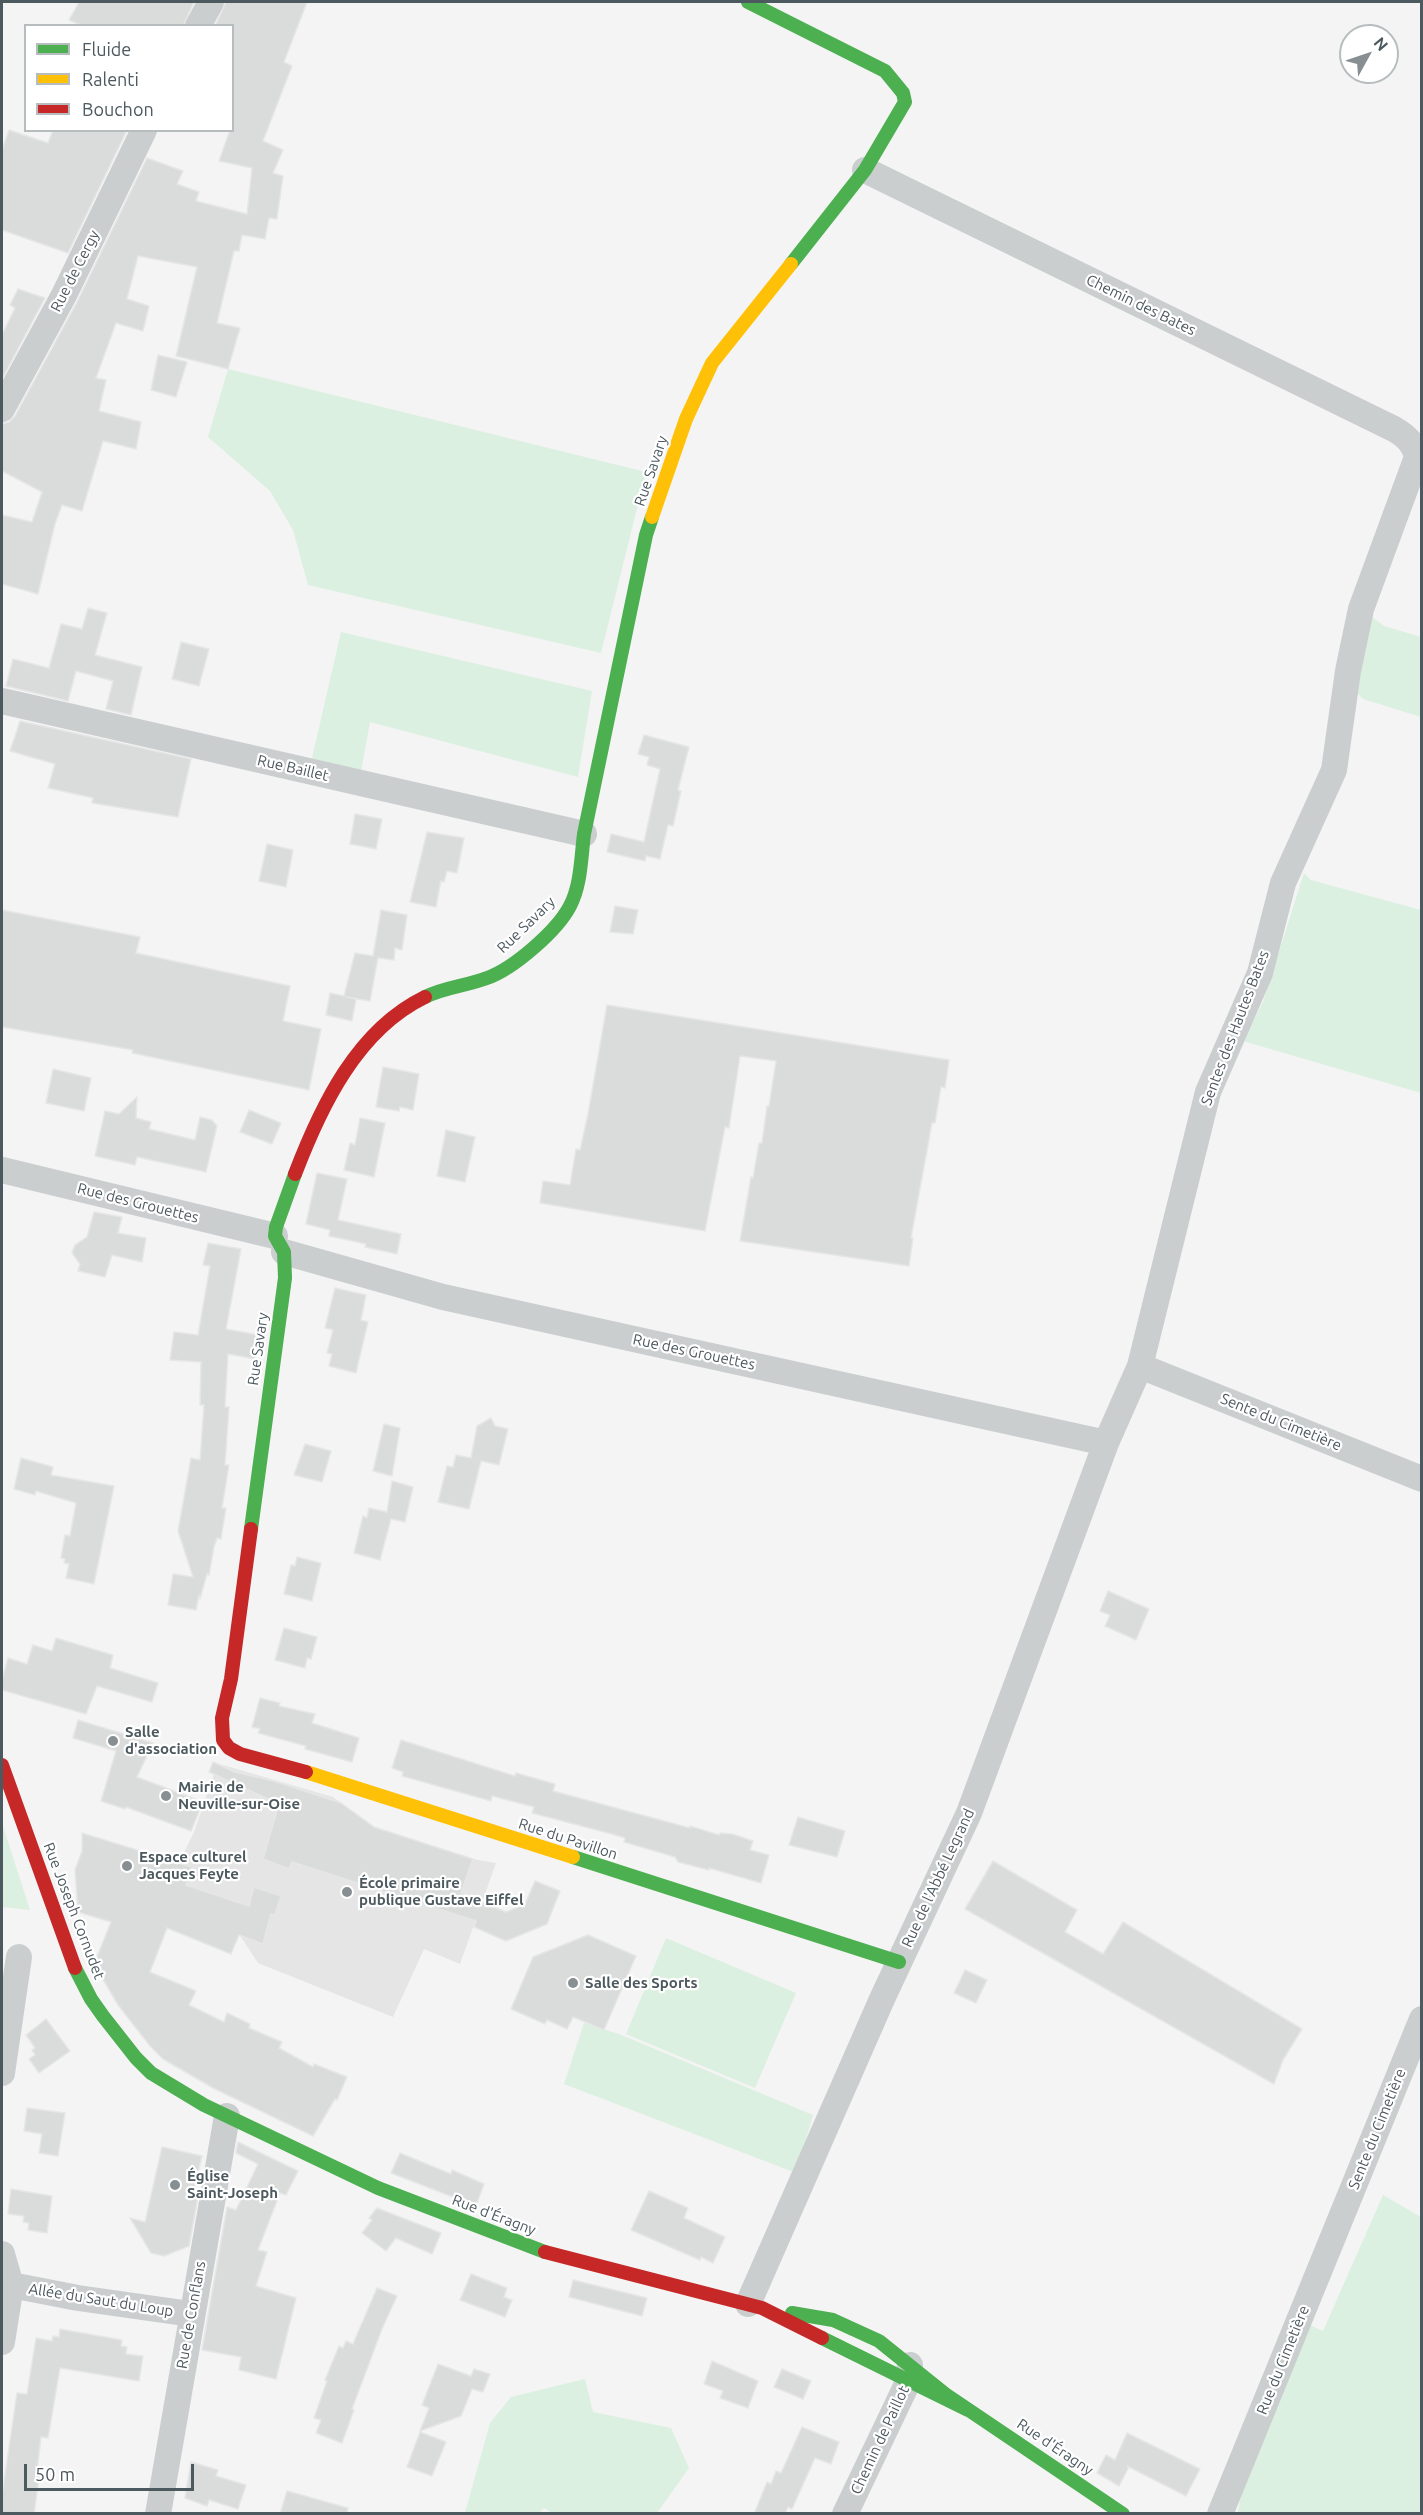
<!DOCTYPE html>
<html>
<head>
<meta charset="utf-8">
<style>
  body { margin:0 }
  #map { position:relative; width:1423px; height:2515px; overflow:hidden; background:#f4f4f4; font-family:Ubuntu,sans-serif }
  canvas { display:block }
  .frame { position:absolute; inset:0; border:3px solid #4c595f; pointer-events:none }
  .legend { position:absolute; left:24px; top:24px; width:210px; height:108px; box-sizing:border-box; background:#fff; border:2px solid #b7bdbf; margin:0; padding:8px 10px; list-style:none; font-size:18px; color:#4c595f }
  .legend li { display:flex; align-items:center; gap:12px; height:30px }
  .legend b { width:30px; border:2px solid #b7bdbf }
  .north { position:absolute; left:1339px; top:24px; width:60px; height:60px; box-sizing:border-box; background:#fff; border:2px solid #b7bdbf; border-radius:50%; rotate:50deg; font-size:16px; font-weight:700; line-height:24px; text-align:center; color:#4c595f }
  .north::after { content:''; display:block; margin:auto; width:21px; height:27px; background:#878f93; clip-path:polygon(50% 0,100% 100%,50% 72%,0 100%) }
  .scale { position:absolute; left:24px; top:2464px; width:170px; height:27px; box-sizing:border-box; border:3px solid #4c595f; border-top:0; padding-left:8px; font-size:18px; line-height:21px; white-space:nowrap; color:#4c595f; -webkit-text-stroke:4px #fff; paint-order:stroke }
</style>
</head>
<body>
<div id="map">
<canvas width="1423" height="2515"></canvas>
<div class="frame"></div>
<ul class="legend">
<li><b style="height:8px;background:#4caf50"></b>Fluide</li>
<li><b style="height:8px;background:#ffc107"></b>Ralenti</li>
<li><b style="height:8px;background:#c62828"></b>Bouchon</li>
</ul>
<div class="north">N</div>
<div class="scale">50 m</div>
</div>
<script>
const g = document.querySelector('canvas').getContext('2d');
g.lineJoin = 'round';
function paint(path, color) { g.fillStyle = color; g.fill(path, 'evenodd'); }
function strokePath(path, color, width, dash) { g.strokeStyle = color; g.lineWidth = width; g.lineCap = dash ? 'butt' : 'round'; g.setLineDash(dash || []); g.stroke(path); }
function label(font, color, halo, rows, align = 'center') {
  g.font = font + ' Ubuntu,sans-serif'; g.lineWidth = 4.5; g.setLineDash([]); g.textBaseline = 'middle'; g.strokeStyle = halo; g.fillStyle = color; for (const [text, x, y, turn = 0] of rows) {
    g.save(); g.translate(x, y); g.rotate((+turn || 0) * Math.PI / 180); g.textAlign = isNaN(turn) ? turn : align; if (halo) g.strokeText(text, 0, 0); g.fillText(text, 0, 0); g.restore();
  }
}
const education = new Path2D(`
  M216,1763L333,1797L374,1827L473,1859L496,1863L460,1964L424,1949L393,2017L258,1963L239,1934L220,1926L228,1899L186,1885L192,1867L179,1863L194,1832L214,1774Z`);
const green = new Path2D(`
  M228,369L646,472L601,653L308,585L293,530L270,491L208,437Z
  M1368,614L1384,626L1421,637V717L1363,699L1356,692Z
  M341,632L592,691L578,777L370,722L359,783L309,771Z
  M1304,873L1311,880L1421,910V1093L1243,1041L1263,1002Z
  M2,1823L30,1910L2,1907Z
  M666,1938L796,1993L755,2088L626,2034Z
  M584,2023L619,2034L813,2115L796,2173L564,2084Z
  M1383,2195L1421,2217V2513L1238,2514L1244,2470L1305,2323L1323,2331Z
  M585,2379L593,2412L671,2428L689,2468L657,2513L554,2514L544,2508L539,2513H465L490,2423L511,2397Z`);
const building = new Path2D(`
  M79,2H194L183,26H83L69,20Z
  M226,2H307L284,62L292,66L263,141L283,150L273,173L283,176L277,219L269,218L265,239L242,235L239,251H234L217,323L240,328L228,369L176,356L197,267L138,256L127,299L149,306L143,331L116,323L96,378L106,380L99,411L141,422L136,449L103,441L82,511L62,505L55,524L38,594L2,584V515L32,522L42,492L2,471V424L9,422L15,416L77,302L147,158L183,171L177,184L199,192L196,201L247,214L252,168L219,161L230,130H232V26H215Z
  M9,130L48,143L53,130H127L68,253L2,230V150Z
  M18,289L45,298L2,379V335L15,308L10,305Z
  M158,355L187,362L176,397L151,390Z
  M88,608L107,613L95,655L142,667L131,715L106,709L113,681L76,671L68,701L6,686L13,659L49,668L61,624L82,629Z
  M181,642L209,649L199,686L172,679Z
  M20,721L191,759L178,817L92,803L93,798L48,788L55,764L10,751Z
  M644,735L689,747L678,790L681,791L673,826L668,825L660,859L646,856L645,861L607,852L611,834L644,842L660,769L647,765L649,757L638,754Z
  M355,814L382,819L376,849L350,844Z
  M427,832L464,838L457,873L447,871L444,882L441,881L436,907L410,902Z
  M267,844L293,850L286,887L259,881Z
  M615,906L638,910L633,934L610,932Z
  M2,910L140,937L136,953L290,986L283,1021L321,1029L309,1090L132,1053L133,1050L2,1027Z
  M381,910L407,915L402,950L395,948L394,960L378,958L370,1001L346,997L356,999L352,1021L326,1015L330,993L344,996L355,953L373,956Z
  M607,1005L949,1060L945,1088L941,1087L935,1123H932L911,1238H913L909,1266L740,1241L751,1177L753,1178L759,1143H762L767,1106H769L776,1061L740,1056L729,1128L725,1127L705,1231L540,1203L543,1181L570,1185L576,1149L580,1150L588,1114Z
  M383,1067L419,1074L413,1110L400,1107L399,1111L376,1107Z
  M53,1069L91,1078L84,1111L46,1103Z
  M137,1097L136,1118L151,1122L149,1129L195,1140L200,1117L212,1120L217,1126L206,1172L137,1157L135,1165L95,1156L105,1111L119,1114Z
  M249,1110L281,1123L272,1144L240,1132Z
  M360,1118L385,1123L374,1177L344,1170L350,1143L355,1145Z
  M446,1130L475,1137L465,1182L437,1176Z
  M317,1173L347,1179L338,1220L401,1234L397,1254L365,1247L366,1244L329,1236L330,1230L306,1224Z
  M94,1212L122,1217L118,1233L146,1238L142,1262L112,1255L105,1277L78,1271L80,1264L72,1253L75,1245L87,1237Z
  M208,1243L241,1249L226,1329L258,1335L255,1359L228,1354L225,1407H229L225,1465H229L222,1508H226L221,1539L217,1538L214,1547L209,1575L207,1574L200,1599L199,1595L196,1610L168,1605L173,1574L193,1577L178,1531L191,1458L200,1460L204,1405H200L201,1362L170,1360L174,1332L198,1335L210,1266L203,1265Z
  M335,1288L366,1295L361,1320L368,1322L356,1373L329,1366L332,1354L327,1353L333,1330L325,1328Z
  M491,1418L495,1426L508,1429L499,1465L481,1461L469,1509L438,1502L447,1466L453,1467L456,1455L471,1458L477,1426Z
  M384,1424L400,1428L392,1476L373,1471Z
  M305,1444L331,1451L322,1482L294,1475Z
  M21,1458L53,1467L51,1475L114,1486L94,1584L66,1578L69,1564L64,1563L65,1559L61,1558L65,1535L70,1536L76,1503L36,1491L35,1495L14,1489Z
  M392,1481L413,1487L405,1522L391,1519L380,1560L354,1553L363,1516L367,1518L369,1508L387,1512Z
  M297,1557L321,1563L312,1601L284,1594L291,1565L295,1566Z
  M1108,1591L1149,1609L1136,1640L1105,1626L1110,1615L1100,1611Z
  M284,1628L317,1637L311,1659L307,1658L305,1668L275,1660Z
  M56,1638L113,1655L110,1668L158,1683L152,1702L97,1686L86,1714L2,1690V1680L8,1658L27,1664L33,1645L52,1651Z
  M260,1698L280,1703L279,1706L315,1714L312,1723L359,1738L352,1762L305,1749L306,1746L258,1733L260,1729L252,1727Z
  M78,1720L153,1743L137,1777L203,1802L191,1831L126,1807L125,1809L101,1801L116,1751L73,1738Z
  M401,1740L515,1776L516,1773L555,1784L553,1791L690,1828V1826L719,1835L720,1833L732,1834L753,1841L750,1850L769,1855L761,1883L709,1868V1870L678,1862L675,1857L624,1842L625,1838L612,1834L532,1813L534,1807L492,1796L491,1801L402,1776L403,1772L392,1768Z
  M213,1762L235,1772L274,1781L341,1803L374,1827L473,1859L461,1893L506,1912L525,1904L535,1881L560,1891L547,1924L506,1941L474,1927L476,1921L292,1862L289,1869L263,1859L279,1804L209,1772Z
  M798,1817L845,1831L837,1857L789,1845Z
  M82,1833L192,1867L186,1885L249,1906L254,1887L281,1896L275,1915L271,1914L263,1944L239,1935L231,1954L167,1928L150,1972L196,1991L189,2005L224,2022L227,2013L250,2024L249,2028L282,2042L279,2048L313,2067L314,2064L347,2077L337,2100L335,2099L313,2136L213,2088L163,2059L150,2046L118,2005L94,1964L111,1922L78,1912L75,1870L82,1851Z
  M993,1861L1077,1910L1065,1932L1103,1954L1123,1922L1302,2029L1283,2060L1274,2084L965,1909Z
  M588,1935L636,1956L604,2030L573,2017L567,2029L547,2020L545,2024L511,2009L533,1957Z
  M965,1970L987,1980L976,2003L954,1993Z
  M46,2019L70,2051L39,2073L29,2059L35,2055L32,2050L35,2048L26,2035Z
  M27,2108L65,2113L58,2156L39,2153L42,2134L24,2131Z
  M238,2142L298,2171L286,2195L280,2193L258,2250L267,2252L256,2286L296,2298L276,2379L239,2370L241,2357L202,2350L227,2207L236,2210L258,2164L236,2153Z
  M162,2147L202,2156L193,2195L198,2197L189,2246L164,2256L151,2253L130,2218L145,2222Z
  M400,2153L451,2174L452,2170L484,2184L476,2206L391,2173Z
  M11,2189L52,2196L47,2233L28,2230L29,2223L23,2222L24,2216L8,2214Z
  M649,2191L688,2208L684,2218L725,2237L713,2263L701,2257L700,2260L631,2230Z
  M377,2208L441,2233L432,2254L396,2238L386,2251L362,2233L372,2220L369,2218Z
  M471,2274L507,2288L504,2297L512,2300L505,2317L460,2300Z
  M573,2280L647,2298L642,2316L569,2297Z
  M377,2288L397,2296L382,2329L352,2409L354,2410L342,2443L316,2433L321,2420L314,2418L327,2381L325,2380L339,2346L343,2348L346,2341L353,2344Z
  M60,2329L122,2340L121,2346L127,2347L126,2354L143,2356L139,2381L60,2368L48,2438L41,2437L37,2472H40L34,2514H2V2495L17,2393L27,2394L36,2338L52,2341L53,2336L59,2337Z
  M712,2361L758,2381L748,2408L720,2398L723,2391L704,2384Z
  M438,2364L471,2376L474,2369L490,2374L483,2392L472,2389L461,2416L420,2431L429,2408L422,2405Z
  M782,2369L811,2381L803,2399L774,2387Z
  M802,2427L839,2442L831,2464L815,2458L792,2509L788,2507L785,2514H754L767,2482L771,2484L776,2471L781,2473Z
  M420,2432L446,2442L432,2476L407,2467Z
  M1127,2433L1200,2469L1186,2496L1127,2466L1129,2467L1119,2486L1097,2473L1106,2455L1115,2460Z
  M191,2462L218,2470L216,2476L246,2485L238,2509L209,2500L207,2506L185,2498Z
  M287,2491L348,2508L347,2514H280Z`);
const street = new Path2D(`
  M198,26L211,2
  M2,409L64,295L144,130
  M2,701L584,834
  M2,1170L275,1236
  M284,1252L443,1297L1106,1443
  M1140,1366L1422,1479
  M2,2073L19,1957
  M2,2254L11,2285L2,2342
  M11,2285L78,2298L191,2314
  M748,2304L882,1999L969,1813L1106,1443L1140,1366L1208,1092L1260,973L1283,883L1334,770L1348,671L1361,609L1417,457C1414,443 1406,436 1394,429L865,170
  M158,2514L227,2116
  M845,2514L908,2382L910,2365
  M1220,2514L1422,2019`);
const fast = new Path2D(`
  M748,2L885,71L903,93L905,102L865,170L791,264
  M425,997C445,987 466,986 487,978C513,969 557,931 570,906C581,885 581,858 584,834L646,535L652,517
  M251,1529L285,1278L284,1252L275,1236L276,1227L295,1174
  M573,1857L899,1962
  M75,1968L91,1999L103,2016L136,2058L151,2073L204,2105L378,2188L545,2252
  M792,2313L833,2320L879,2341L945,2394L1123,2514
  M822,2338L968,2410`);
const slow = new Path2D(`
  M652,517L686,419L712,363L791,264
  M306,1772L573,1857`);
const jam = new Path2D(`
  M295,1174C321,1106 357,1030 425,997
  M251,1529L231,1679L222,1718L223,1740L229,1748L240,1754L306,1772
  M2,1765L75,1968
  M545,2252L762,2308L822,2338`);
const markers = [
  [113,1741,6,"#878f93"],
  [166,1796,6,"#878f93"],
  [127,1866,6,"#878f93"],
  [347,1892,6,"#878f93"],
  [573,1983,6,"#878f93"],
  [175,2185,6,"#878f93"]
];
const streetNames = [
  ["Rue de Cergy",75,271,-63],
  ["Chemin des Bates",1141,305,26],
  ["Rue Savary",651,471,-71],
  ["Rue Baillet",293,768,13],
  ["Rue Savary",526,925,-44],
  ["Sentes des Hautes Bates",1235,1028,-69],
  ["Rue des Grouettes",138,1203,14],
  ["Rue Savary",258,1349,-82],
  ["Rue des Grouettes",694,1352,12],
  ["Sente du Cimetière",1281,1422,22],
  ["Rue du Pavillon",568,1839,18],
  ["Rue de l'Abbé Legrand",938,1878,-65],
  ["Rue Joseph Cornudet",74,1911,69],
  ["Sente du Cimetière",1377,2129,-68],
  ["Rue d'Éragny",494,2215,21],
  ["Allée du Saut du Loup",101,2300,9],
  ["Rue de Conflans",191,2315,-80],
  ["Rue du Cimetière",1283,2360,-68],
  ["Chemin de Paillot",880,2440,-65],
  ["Rue d'Éragny",1055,2447,34]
];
const poiNames = [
  ["Salle",125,1732],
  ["d'association",125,1749],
  ["Mairie de",178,1787],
  ["Neuville-sur-Oise",178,1804],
  ["Espace culturel",139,1857],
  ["Jacques Feyte",139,1874],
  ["École primaire",359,1883],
  ["publique Gustave Eiffel",359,1900],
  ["Salle des Sports",585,1983],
  ["Église",187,2176],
  ["Saint-Joseph",187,2193]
];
paint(education, '#e6e5e6');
paint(green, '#dbf0e0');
paint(building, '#dadcdc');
strokePath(building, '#e6e6e6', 1.5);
strokePath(street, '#cbcecf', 26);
strokePath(fast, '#4caf50', 14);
strokePath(slow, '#ffc107', 14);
strokePath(jam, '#c62828', 14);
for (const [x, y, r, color] of markers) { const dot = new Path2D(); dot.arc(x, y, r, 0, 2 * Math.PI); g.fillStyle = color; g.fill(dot); strokePath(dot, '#fff', 2); }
label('15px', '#4c595f', '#fff', streetNames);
label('bold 15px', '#4c595f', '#fff', poiNames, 'left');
</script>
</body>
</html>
